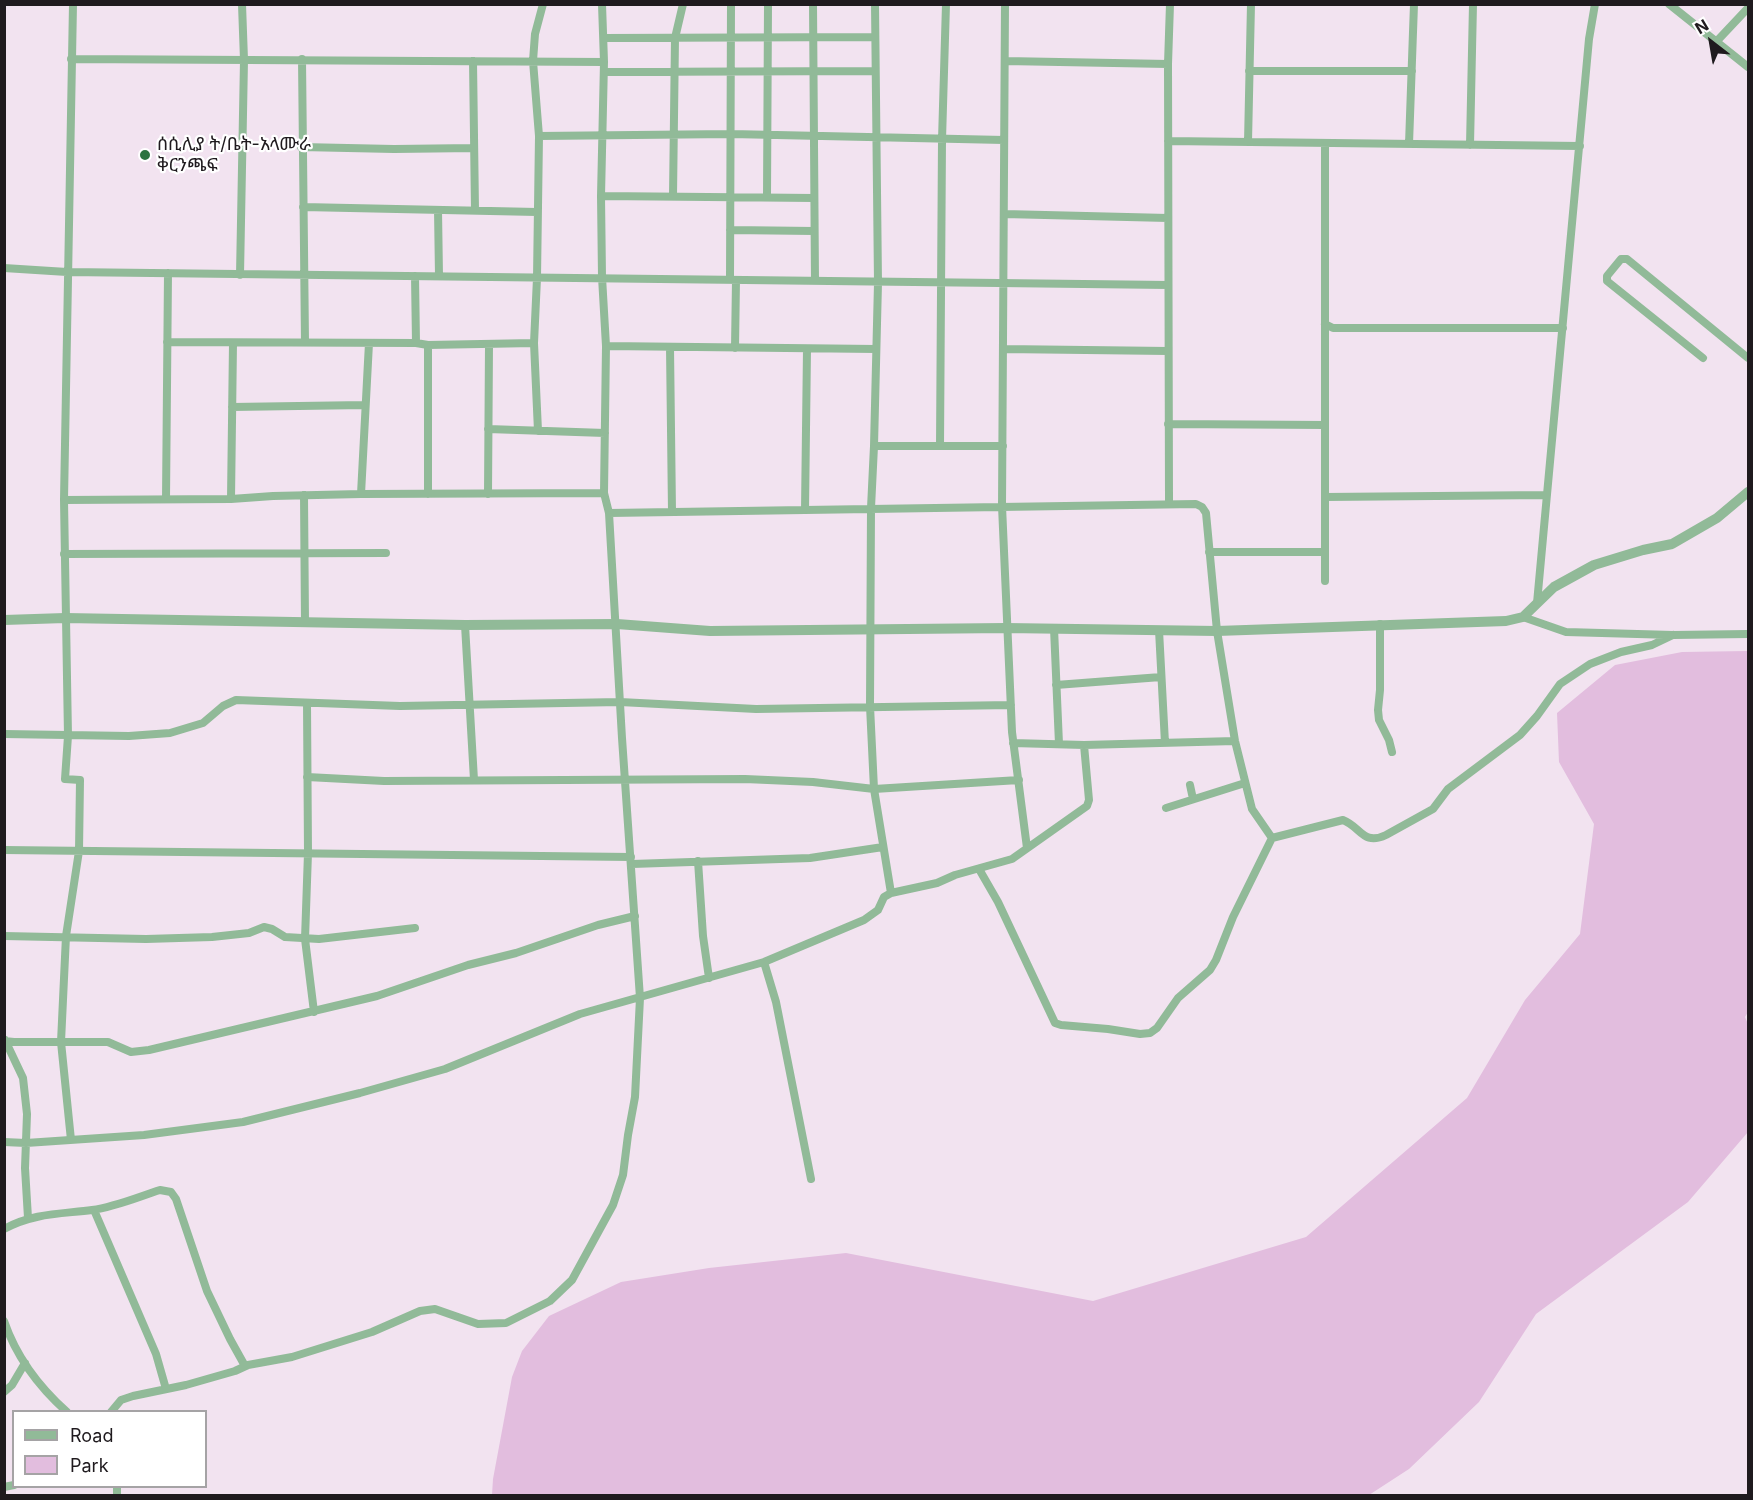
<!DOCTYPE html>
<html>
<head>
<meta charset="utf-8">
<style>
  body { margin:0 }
  #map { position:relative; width:1753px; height:1500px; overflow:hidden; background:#f2e3f0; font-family:Inter,sans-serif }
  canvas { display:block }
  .frame { position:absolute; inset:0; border:6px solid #1f1a1e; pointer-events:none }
  .legend { position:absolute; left:12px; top:1410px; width:195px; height:78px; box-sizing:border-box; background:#fff; border:2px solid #a5a3a5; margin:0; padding:8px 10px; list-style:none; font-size:18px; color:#1f1a1e }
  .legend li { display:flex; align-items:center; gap:12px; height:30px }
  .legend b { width:30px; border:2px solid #a5a3a5 }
  .north { position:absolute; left:1681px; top:12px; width:60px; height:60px; -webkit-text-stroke:4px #fff; paint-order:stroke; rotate:329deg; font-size:16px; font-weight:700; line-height:24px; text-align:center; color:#1f1a1e }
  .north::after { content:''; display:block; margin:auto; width:21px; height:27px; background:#1f1a1e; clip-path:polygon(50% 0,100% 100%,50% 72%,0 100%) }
</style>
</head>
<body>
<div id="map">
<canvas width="1753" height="1500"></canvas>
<div class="frame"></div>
<ul class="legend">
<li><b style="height:8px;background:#91ba98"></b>Road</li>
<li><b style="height:16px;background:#e2bdde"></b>Park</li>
</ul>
<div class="north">N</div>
</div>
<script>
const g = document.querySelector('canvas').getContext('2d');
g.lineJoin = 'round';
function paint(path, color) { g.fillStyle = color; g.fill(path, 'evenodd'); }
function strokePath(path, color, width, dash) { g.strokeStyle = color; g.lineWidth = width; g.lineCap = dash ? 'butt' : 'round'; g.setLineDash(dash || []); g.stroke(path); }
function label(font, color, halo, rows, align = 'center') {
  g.font = font + ' Inter,"Noto Sans Ethiopic",sans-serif'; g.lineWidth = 4.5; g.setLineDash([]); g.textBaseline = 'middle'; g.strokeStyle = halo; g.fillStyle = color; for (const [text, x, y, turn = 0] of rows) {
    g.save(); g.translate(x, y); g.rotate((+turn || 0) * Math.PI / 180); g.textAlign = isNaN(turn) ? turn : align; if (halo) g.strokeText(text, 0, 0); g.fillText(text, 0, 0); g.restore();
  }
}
const green = new Path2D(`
  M1748,651V1012L1745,1017L1748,1024V1132L1688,1202L1536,1314L1479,1402L1409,1469L1369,1495H492L493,1479L512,1377L522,1351L549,1316L621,1282L709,1268L846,1253L1093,1301L1306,1237L1467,1098L1525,1000L1580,934L1594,824L1559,762L1557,713L1615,665L1682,652Z`);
const minor = new Path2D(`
  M813,4L815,281
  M875,4L878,283L874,446L871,508L870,706L874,789L891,893
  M1005,4L1002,506L1012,732L1027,848
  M1669,4L1748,67
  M604,38L875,37
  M1716,42L1748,8
  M71,59L604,62
  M302,59L305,342
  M473,61L475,210
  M1005,61L1168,64
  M1249,71H1412
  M604,72L875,71
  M539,136L731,134L1004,140
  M1168,141L1580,146
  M1248,142L1251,4
  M1409,144L1414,4
  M1470,145L1473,4
  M301,147L394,149L474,148
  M601,196L814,198
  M673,196L675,38L683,4
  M767,197L768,4
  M303,207L537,212
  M438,210L439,276
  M1004,214L1168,218
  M730,230L814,231
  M4,268L67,272L1168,285
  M240,275L244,60L242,4
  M415,276L416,343
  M730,280L731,4
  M1325,324L1333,328H1563
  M167,342L416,343L428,345L534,343
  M428,345V494
  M606,346L876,349
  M670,347L672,512
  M735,348L736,280
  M1003,349L1168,351
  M1703,358L1607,281V276L1621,259H1627L1748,358
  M232,407L365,405
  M1168,424L1325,425
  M488,429L605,433
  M538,431L534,343L537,278L539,136L533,61L535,34L543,4
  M874,446H1003
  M940,446L942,140L946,4
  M361,494L369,343
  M488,494L489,345
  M304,495L305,622
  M1325,497L1547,495
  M166,499L168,273
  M231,499L233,343
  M64,500L231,499L273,496L361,494L604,493
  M1169,503L1168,64L1170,4
  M805,510L807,349
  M609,513L1196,504L1202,507L1206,513L1217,631L1235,741L1252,809L1272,838
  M1209,552H1325V143
  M1325,552V581
  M64,554L386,553
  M1537,603L1589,39L1595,4
  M1523,617L1566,632L1673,635L1748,634
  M1380,624V690L1378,710L1379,720L1389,740L1392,752
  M465,625L474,780
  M1054,628L1059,744
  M1159,630L1165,743
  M1056,685L1161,677
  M307,703L308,853L305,939L314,1012
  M4,734L129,736L170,733L203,723L223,706L236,700L400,706L620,702L756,709L1011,705
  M1013,743L1084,745L1235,741
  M307,777L384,781L745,779L813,782L874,789L1019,780
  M1190,785L1193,799
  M1166,808L1245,783
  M4,850L631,857
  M698,861L703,936L709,978
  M632,864L810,858L883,847
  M979,869L998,902L1055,1023L1061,1025L1108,1029L1140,1034L1150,1033L1157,1028L1178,998L1210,970L1216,960L1233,917L1272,838L1343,820C1361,827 1363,846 1386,835L1433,809L1448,789L1520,735L1537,716L1560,684L1590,664L1621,652L1652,645L1673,635
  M4,936L146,939L212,937L249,933L264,927L272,929L285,937L319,939L415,928
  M764,962L776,1002L811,1179
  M5,1040L23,1078L27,1114L25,1168L28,1218
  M4,1041L14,1042H108L131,1052L149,1050L377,996L468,965L516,953L598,925L635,916
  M71,1140L61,1042L66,936L79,851L80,780L65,779L68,736L64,500L73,4
  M4,1142L26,1143L144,1135L243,1122L360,1093L445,1069L580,1014L764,962L864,920L878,910L884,897L891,893L937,883L955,875L1012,859L1087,806L1089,800L1084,745
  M94,1210L156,1354L166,1389
  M4,1229C33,1213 61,1214 92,1210C115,1207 138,1197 160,1190L171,1192L176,1199L207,1291L230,1339L245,1366
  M4,1321C16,1356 39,1387 67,1412
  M4,1392L12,1385L25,1363
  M111,1412L121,1400L133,1396L186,1385L235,1371L248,1365L292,1357L372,1332L420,1311L435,1309L478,1324L506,1323L550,1301L572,1280L613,1205L623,1175L628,1135L635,1097L640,998L622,738L609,513L604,493L606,346L602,277L601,196L604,62L602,4
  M117,1486V1496
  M4,1487L14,1485`);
const tertiary = new Path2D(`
  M4,620L65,618L465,625L617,624L710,631L1006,628L1217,631L1506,621L1523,617L1554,587L1594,565L1643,550L1672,544L1717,518L1748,492`);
const markers = [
  [145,155,6,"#2c7340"]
];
const poiNames = [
  ["ሰሲሊያ ት/ቤት-አላሙራ",157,145],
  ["ቅርንጫፍ",157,166]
];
paint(green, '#e2bdde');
strokePath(minor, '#91ba98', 8);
strokePath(tertiary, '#91ba98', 10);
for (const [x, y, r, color] of markers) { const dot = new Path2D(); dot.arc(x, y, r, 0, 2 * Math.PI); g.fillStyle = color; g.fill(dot); strokePath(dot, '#fff', 2); }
label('18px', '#1f1a1e', '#fff', poiNames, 'left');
</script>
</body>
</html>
